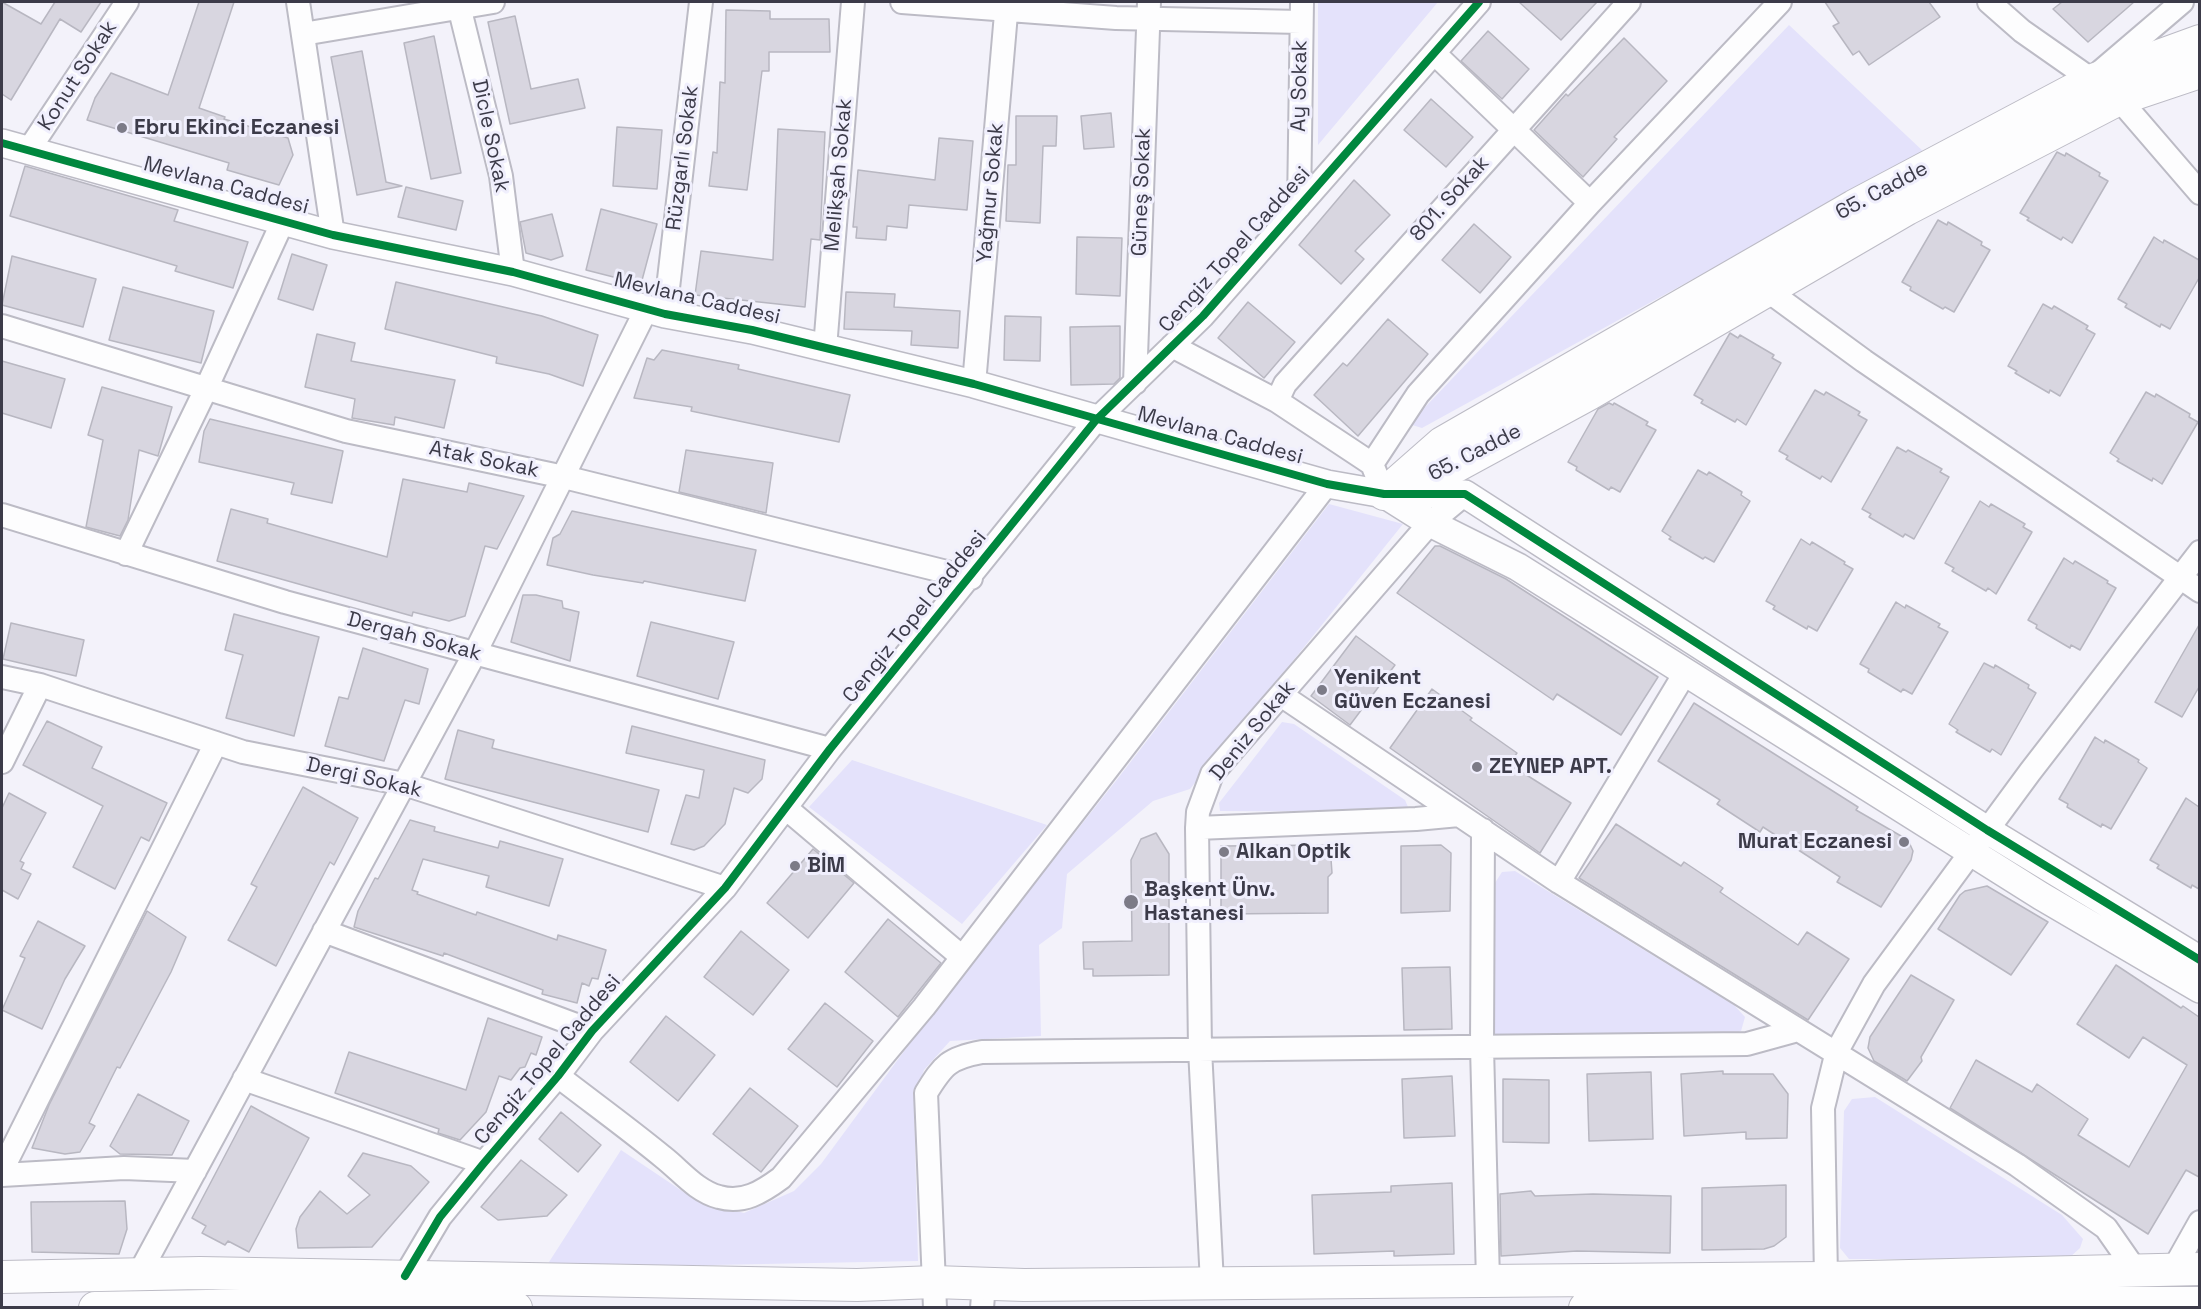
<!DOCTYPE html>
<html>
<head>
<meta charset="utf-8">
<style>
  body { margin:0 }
  #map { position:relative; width:2201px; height:1309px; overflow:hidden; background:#f3f2fa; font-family:"Space Grotesk",sans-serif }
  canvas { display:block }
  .frame { position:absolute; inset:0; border:3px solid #3c3b49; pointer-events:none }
</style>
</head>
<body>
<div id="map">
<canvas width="2201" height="1309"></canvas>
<div class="frame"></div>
</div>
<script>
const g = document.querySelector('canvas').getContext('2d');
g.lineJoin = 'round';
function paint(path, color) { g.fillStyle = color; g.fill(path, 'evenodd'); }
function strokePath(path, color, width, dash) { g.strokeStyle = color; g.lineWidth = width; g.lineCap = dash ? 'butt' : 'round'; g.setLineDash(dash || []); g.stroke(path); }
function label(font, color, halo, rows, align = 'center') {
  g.font = font + ' "Space Grotesk",sans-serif'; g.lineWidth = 6; g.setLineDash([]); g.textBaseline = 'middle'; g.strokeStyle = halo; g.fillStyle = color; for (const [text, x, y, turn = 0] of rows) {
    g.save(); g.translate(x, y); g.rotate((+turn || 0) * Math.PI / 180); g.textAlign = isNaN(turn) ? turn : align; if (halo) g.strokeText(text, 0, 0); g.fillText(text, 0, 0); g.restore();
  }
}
const green = new Path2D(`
  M1318,2H1438L1318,145Z
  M1789,25L1924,152L1422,428L1409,424Z
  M1329,504L1403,524L1190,789L1153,801L1067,874L1062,928L1039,945L1041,1036L950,1041L924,1070L914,1103L918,1261L557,1268L549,1262L621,1150L697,1201L744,1213L794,1191L821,1164L930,1016L1119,777Z
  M1282,722L1294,724L1405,800L1408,807L1403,812L1220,811L1219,803Z
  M852,760L1047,825L962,924L809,807Z
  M1515,871L1734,1005L1745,1017L1741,1031L1733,1035L1507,1041L1492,1035L1491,889L1502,872Z
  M1875,1097L2062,1215L2083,1239L2080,1248L2068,1259H1849L1840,1248L1844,1111L1852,1099Z`);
const building = new Path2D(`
  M2,2L41,24L55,2H101L81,32L60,19L11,100L2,94Z
  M199,2H234L199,108L225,117L224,119L288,138L293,155L279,185L227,170L229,163L87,120L95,98L111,73L168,95Z
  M1519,2H1597L1561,40Z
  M1825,2H1929L1940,17L1869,65L1859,51L1853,55L1833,26L1839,23Z
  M2062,2H2134L2088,42L2053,9Z
  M726,10L770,11V19H829L830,52H769V71H762L747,190L709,186L713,152L717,153L720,82L725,83Z
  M515,16L531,89L578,79L585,108L510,124L488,22Z
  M1488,31L1529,69L1502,99L1461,61Z
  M434,36L461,173L431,179L404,43Z
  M1624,38L1667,81L1614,137L1617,139L1583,177L1534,130L1566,94L1568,96Z
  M362,51L386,182L402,186L357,195L331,57Z
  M1431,99L1473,137L1446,167L1404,130Z
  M1111,113L1114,147L1084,149L1081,116Z
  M1016,116H1057L1056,146H1043L1040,223L1006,221L1008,165H1016Z
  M617,127L662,130L657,189L613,186Z
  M778,129L825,132L820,240L811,239L805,307L695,295L701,251L773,260Z
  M939,138L973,141L967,210L909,205L907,228L887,226L886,240L856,238L857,227H853L858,170L935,180Z
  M2057,152L2065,156L2066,153L2100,173L2099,176L2108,181L2072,243L2063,237L2061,240L2027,220L2029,218L2020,213Z
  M25,166L178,210L174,221L248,242L233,288L175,271L177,266L10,216Z
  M1354,180L1390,215L1355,251L1364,259L1341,284L1299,245Z
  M406,187L463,201L456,230L398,217Z
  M601,209L657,224L641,284L586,270Z
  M552,214L563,256L551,260L526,253L520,222Z
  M1938,220L1947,225L1948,222L1982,242L1981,245L1990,250L1954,312L1945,307L1943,309L1910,290L1911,287L1902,282Z
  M1474,224L1511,257L1480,293L1442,260Z
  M1077,237L1122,238L1120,296L1076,294Z
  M2154,237L2163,243L2164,240L2199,260V278L2170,329L2161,324L2160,327L2125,307L2127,304L2118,299Z
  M292,254L327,265L313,310L278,299Z
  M12,256L96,279L83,327L2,305Z
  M396,282L542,316L598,335L583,386L549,374L496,363L497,357L385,329Z
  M123,287L214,311L201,363L109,340Z
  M846,292L895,294L894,307L960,311L958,348L911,345L912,331L844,329Z
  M1248,302L1295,342L1264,378L1218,338Z
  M2043,304L2052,309L2054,306L2088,326L2086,329L2095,334L2060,396L2050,390L2049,393L2015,373L2017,371L2008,366Z
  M1005,316L1041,317L1040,361L1004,360Z
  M1388,319L1428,354L1358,436L1314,395L1343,363L1347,366Z
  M1120,326V378L1114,384L1071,385L1070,327Z
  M1730,333L1738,338L1740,335L1774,355L1772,358L1781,363L1746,425L1737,419L1735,422L1701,403L1703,400L1694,395Z
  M317,334L355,343L351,361L455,380L444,428L395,417L394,425L352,418L355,399L305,387Z
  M662,350L739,365L738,369L850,395L839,442L691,411L692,407L634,398L647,358L654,360Z
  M2,361L65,379L51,428L2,413Z
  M102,387L172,407L158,456L139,450L128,520L120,536L86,527L103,440L88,435Z
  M1815,390L1824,395L1826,392L1860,412L1858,415L1867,420L1831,482L1822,476L1820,479L1786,459L1788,456L1779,451Z
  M2146,392L2155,397L2156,394L2190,414L2189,417L2198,422L2162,484L2153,478L2152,481L2117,461L2119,459L2110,453Z
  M1609,403L1613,405L1614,403L1648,422L1646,425L1656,430L1620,492L1611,487L1609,490L1576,470L1577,467L1568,462L1598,409Z
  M210,419L343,451L332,503L291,494L294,483L199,462L204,431Z
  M1897,447L1906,452L1908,450L1942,469L1940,472L1949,477L1914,539L1905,534L1903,537L1869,517L1871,514L1862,509Z
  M686,450L773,463L766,513L679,492Z
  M1698,470L1707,475L1709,472L1742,492L1741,495L1750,501L1714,562L1705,557L1703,559L1669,539L1671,537L1662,531Z
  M403,479L467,492L469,483L524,496L497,549L485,546L465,616L449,621L413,612L412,616L217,561L231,509L268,519L267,523L387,557Z
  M1980,501L1989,507L1991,504L2025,524L2023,527L2032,532L1996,594L1988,588L1986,591L1952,571L1954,568L1945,563Z
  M572,511L756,550L745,601L644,581L643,583L593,575L547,565L553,538L560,534Z
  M1801,539L1810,545L1812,542L1845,562L1844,564L1853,569L1817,631L1808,626L1807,629L1773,609L1775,606L1766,601Z
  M1435,546H1440L1506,579L1658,677L1621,735L1557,694L1553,700L1397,593Z
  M2064,558L2073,564L2075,561L2108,581L2107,583L2116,588L2080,650L2071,645L2070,648L2036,628L2037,625L2028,620Z
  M523,595H536L562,601L563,608L579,612L570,661L511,642Z
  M1896,602L1905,608L1906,605L1940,624L1938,627L1948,632L1912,694L1903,689L1901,692L1868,672L1869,669L1860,664Z
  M234,614L319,637L294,736L226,718L243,655L225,650Z
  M651,622L734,642L718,699L637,676Z
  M11,623L84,640L76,676L3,659Z
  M2199,625V687L2182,717L2155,702Z
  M1356,636L1395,665L1350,725L1311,696Z
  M363,648L428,669L419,704L405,700L384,761L325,746L339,697L348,699Z
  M1984,663L1994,668L1995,665L2029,685L2028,688L2036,693L2001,755L1992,749L1990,752L1956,732L1958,730L1949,724Z
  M1432,689L1472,718L1470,720L1517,753L1509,764L1571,803L1540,853L1390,748Z
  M1694,703L1858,807L1856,810L1908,840L1913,851L1911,860L1881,907L1837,882L1840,877L1763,827L1760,832L1717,804L1720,800L1658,761Z
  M47,721L102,747L92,768L167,803L149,841L141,837L115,889L73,867L103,806L23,765Z
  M632,726L765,760L762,779L748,793L734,788L725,824L704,846L694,850L671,844L686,795L699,798L704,770L626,753Z
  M458,730L494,740L492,748L659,790L648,832L445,779Z
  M2095,737L2104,743L2105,740L2139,760L2138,762L2147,768L2111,829L2102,824L2101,827L2067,807L2068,804L2059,799Z
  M303,787L358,818L334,865L330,862L276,966L228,940L257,887L251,884Z
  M9,793L46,813L20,861L24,863L21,869L31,874L18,899L2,890V808Z
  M2186,798L2199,807V889L2192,885L2191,888L2157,868L2159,865L2150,860Z
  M410,820L435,827L434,831L498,848L500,841L563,859L549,906L486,887L489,876L423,859L412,890L418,892L417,894L476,915L477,912L557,940L558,935L606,950L598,979L592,978L589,986L582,983L577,1003L542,994L543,990L444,953L443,956L354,927L358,911L375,878L378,879Z
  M1616,824L1681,866L1684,862L1723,888L1720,892L1798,945L1807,932L1849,959L1808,1020L1579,878Z
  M1156,833L1169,854V975L1093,976V969H1084L1083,942L1132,941L1131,860L1141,839Z
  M1330,845L1332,873L1328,877V913L1221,914V846Z
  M1441,845L1451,853L1450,911L1401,913V846Z
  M813,849L854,883L808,938L767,903Z
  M1987,886L2048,922L2011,975L1938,929L1960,895L1965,891Z
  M147,911L186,937L171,972L120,1068L117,1067L89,1123L95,1126L80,1152L65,1154L32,1148L49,1105Z
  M888,919L941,963L898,1017L845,972Z
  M38,921L85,946L65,979L42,1029L2,1010L25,958L20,956Z
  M741,931L789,970L753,1015L704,977Z
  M2116,965L2181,1008L2183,1006L2199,1017V1177L2186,1170L2148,1234L1950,1108L1976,1060L2032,1092L2037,1084L2088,1119L2078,1135L2129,1167L2187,1065L2143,1037L2129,1058L2077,1024Z
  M1450,967L1452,1029L1404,1030L1402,968Z
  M1911,975L1954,1000L1921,1057L1922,1061L1907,1081L1874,1061L1868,1048L1870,1037Z
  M825,1003L873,1041L837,1087L788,1049Z
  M666,1016L715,1055L678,1101L630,1062Z
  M488,1018L542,1037L536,1055L531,1053L525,1067L520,1068L511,1080L499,1076L486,1112L460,1140L438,1133L439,1129L335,1093L349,1052L466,1090Z
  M1723,1071V1074H1773L1788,1094L1787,1138L1746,1139V1132L1684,1136L1681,1074Z
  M1651,1072L1653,1139L1589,1141L1587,1074Z
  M1452,1076L1455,1136L1404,1138L1402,1079Z
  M1503,1079L1549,1080V1143L1503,1142Z
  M750,1088L798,1126L761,1172L713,1134Z
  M138,1094L189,1121L172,1155L120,1154L110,1146Z
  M251,1106L309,1138L249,1252L228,1241L225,1245L202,1233L206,1226L192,1218Z
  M561,1112L601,1145L578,1172L539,1139Z
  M363,1153L411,1166L429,1182L372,1247L298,1248L296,1229L300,1217L320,1191L347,1214L370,1195L348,1176Z
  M521,1160L567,1195L547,1216L498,1220L481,1207Z
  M1452,1183L1454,1254L1394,1256V1251L1314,1254L1312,1195L1391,1192V1186Z
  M1786,1185V1237L1774,1246L1764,1249L1702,1250V1188Z
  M1531,1191L1535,1196L1593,1194L1671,1196L1670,1253L1577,1251L1501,1256L1500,1194Z
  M125,1201L127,1229L119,1254L32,1252L31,1202Z`);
const minor = new Path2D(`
  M298,2L333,235
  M458,2L501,176L513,272
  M902,2L1116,18L1301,22
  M1989,2L2022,31L2119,99L2200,193
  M303,34L493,2
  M1434,53L1590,203
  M2100,72L2182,2
  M28,151L127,2
  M1299,207L1302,2
  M1767,290L1864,361L2200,591
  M665,314L701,2
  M2,326L346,431L564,477L971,578
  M1172,346L1277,401L1372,464
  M825,348L853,2
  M1135,383L1149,2
  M974,384L1007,2
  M1277,401L1285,384L1629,2
  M1384,494L1372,464L1418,394L1590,203L1780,2
  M2,515L285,602L830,749
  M126,554L206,389L283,221
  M2,677L40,685L243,752L404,784L725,888
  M1281,695L1559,882L2017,1165L2106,1228L2136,1271
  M2,762L40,685
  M787,809L962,957
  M1197,828L1416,819L1459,815
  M1483,830L1482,1047L1488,1281
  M1559,882L1685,673
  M324,931L592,1031
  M558,1076C593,1103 629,1129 663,1157C681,1171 696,1191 719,1197C743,1204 762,1192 781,1178L924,1007L1327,484
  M244,1079L484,1163
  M2,1170L216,743
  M2,1175L124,1168L195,1171
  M2173,1270L2200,1222
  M139,1274L475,653L647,308
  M405,1276L440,1217L484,1163L558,1076L592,1031L725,888L830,749L1096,420L1203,316L1479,2
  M1826,1278L1823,1108L1837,1051L1874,984L2030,772L2200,552
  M1212,1283L1200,1049L1197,828L1198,812L1212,774L1430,523L1465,494
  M935,1308L926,1093C943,1065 949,1058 982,1052L1747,1044L1798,1030
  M982,1308L984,1284`);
const tertiary = new Path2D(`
  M2,143L333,235L513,272L665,314L752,330L974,384L1327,484L1384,494H1465L1987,830L2200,960
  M1384,494L1430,523L1518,567L2041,896L2200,989`);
const secondary = new Path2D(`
  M1399,488L1449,470L1589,394L1907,209L2119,99L2200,72
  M1384,494L1442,443L1854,206L2090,81L2200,41
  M2,1277L200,1273L857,1285L934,1282L1024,1285L1826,1278L2200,1269
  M95,1308L376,1303L516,1308
  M1585,1308L1807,1303H2200`);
const cycleway = new Path2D(`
  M2,143L333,235L513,272L665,314L752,330L974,384L1327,484L1384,494H1465L1987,830L2200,960
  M405,1276L440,1217L484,1163L558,1076L592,1031L725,888L830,749L1096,420L1203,316L1479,2`);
const markers = [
  [122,128,6,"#7c7b87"],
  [1322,690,6,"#7c7b87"],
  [1477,767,6,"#7c7b87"],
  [1904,842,6,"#7c7b87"],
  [1224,852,6,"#7c7b87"],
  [795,866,6,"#7c7b87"],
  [1131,902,8,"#7c7b87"]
];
const streetNames = [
  ["Konut Sokak",78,76,-57],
  ["Ay Sokak",1300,86,-89],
  ["Dicle Sokak",490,136,78],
  ["Rüzgarlı Sokak",683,158,-83],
  ["Melikşah Sokak",839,175,-85],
  ["Mevlana Caddesi",226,186,15],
  ["65. Cadde",1882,191,-28],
  ["Güneş Sokak",1142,192,-88],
  ["Yağmur Sokak",991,193,-85],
  ["801. Sokak",1450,199,-48],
  ["Cengiz Topel Caddesi",1235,250,-48],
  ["Mevlana Caddesi",697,299,13],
  ["Mevlana Caddesi",1220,436,15],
  ["65. Cadde",1475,453,-27],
  ["Atak Sokak",484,460,12],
  ["Cengiz Topel Caddesi",915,617,-51],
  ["Dergah Sokak",414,637,15],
  ["Deniz Sokak",1253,731,-51],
  ["Dergi Sokak",364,778,13],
  ["Cengiz Topel Caddesi",548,1060,-50]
];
const poiNames = [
  ["Ebru Ekinci Eczanesi",134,128],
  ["Yenikent",1334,678],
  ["Güven Eczanesi",1334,702],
  ["ZEYNEP APT.",1489,767],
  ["Murat Eczanesi",1892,842,"right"],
  ["Alkan Optik",1236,852],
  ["BİM",807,866],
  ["Başkent Ünv.",1144,890],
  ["Hastanesi",1144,914]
];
paint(green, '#e4e2fb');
paint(building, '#d8d6e0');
strokePath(building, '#b8b7c1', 1.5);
strokePath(minor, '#bcbbc5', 26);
strokePath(tertiary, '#bcbbc5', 30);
strokePath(secondary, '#bcbbc5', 34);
strokePath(minor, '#fdfdfe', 22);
strokePath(tertiary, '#fdfdfe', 27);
strokePath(secondary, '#fdfdfe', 32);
strokePath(cycleway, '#00873e', 8);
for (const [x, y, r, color] of markers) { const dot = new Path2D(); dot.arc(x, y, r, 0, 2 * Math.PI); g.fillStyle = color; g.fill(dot); strokePath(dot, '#f0effd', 2); }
label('21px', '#3c3b49', '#f0effd', streetNames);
label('bold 21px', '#3c3b49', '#f0effd', poiNames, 'left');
</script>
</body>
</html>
